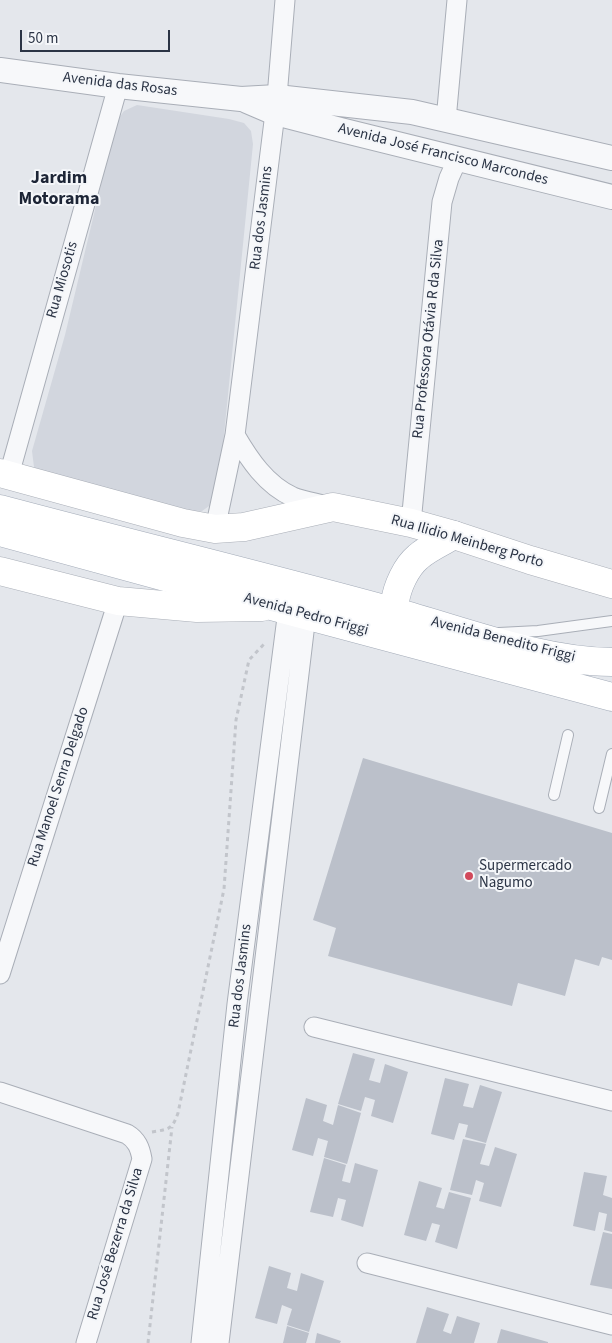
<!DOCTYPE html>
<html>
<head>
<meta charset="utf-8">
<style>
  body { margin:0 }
  #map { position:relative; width:612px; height:1343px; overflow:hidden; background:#e4e7ec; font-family:"Source Sans 3",sans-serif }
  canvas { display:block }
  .scale { position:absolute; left:20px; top:30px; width:150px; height:22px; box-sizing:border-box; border:2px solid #2b3445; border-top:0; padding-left:6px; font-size:15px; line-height:18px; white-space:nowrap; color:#2b3445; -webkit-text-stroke:4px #f4f6f9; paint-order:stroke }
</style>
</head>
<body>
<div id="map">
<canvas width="612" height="1343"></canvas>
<div class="scale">50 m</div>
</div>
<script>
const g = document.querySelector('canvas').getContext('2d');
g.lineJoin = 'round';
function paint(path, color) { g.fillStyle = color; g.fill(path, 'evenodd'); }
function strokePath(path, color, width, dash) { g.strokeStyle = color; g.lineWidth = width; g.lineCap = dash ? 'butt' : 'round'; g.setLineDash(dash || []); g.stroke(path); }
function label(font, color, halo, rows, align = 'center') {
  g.font = font + ' "Source Sans 3",sans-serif'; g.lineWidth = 4; g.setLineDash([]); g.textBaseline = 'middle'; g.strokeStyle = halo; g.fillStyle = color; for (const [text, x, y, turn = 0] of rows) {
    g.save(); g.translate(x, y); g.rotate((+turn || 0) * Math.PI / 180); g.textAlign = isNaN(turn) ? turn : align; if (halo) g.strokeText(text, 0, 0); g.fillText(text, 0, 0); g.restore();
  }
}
const built = new Path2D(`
  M137,105L229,119L244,123L251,131L253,144L218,495L212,504L202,511H186L43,476L34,467L32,451L65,335L116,122L124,111Z`);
const building = new Path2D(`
  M363,758L612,833V960L602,957L599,966L575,959L565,996L518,983L512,1006L328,956L336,928L313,920Z
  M353,1053L375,1059L369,1080L380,1083L385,1064L408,1072L393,1123L371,1116L375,1100L365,1097L361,1111L338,1104Z
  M445,1078L469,1084L463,1106L473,1108L480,1085L502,1092L486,1143L465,1137L468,1125L459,1123L454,1140L431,1134Z
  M306,1098L327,1105L323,1121L333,1125L338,1105L361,1113L347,1164L324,1157L328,1141L318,1138L313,1156L292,1150Z
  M463,1139L486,1144L480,1164L489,1166L495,1147L517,1154L501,1207L479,1201L484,1183L476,1180L472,1195L450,1190Z
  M324,1158L346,1165L342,1181L350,1183L355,1163L378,1170L363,1227L341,1220L346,1200L338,1198L333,1217L310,1212Z
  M584,1172L607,1176L603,1195L612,1198V1232L604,1230L607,1214L599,1212L595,1231L573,1226Z
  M419,1181L442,1188L436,1207L444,1209L449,1192L471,1198L457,1249L435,1242L440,1225L432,1223L426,1241L404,1235Z
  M603,1232L612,1234V1289L590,1285Z
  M269,1266L291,1273L287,1288L297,1291L301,1273L324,1281L309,1332L287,1325L292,1309L282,1305L277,1324L255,1318Z
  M427,1307L449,1314L443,1331L451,1334L457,1316L480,1323L474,1343H416Z
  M287,1326L309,1333L306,1343H283Z
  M501,1329L548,1342V1343H497Z
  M317,1333L341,1341L340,1343H315Z`);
const path = new Path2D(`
  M152,1132C169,1129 172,1130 178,1113L224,889L236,720L249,660L265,643
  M148,1343L172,1127`);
const service = new Path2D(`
  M499,633L538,631L612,621
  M554,795L568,735
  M599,808L612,754`);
const minor = new Path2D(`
  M446,120L457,0
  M235,435C249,459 266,485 293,497C303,501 316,503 327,506
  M9,475L118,86
  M411,523L442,202L449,178L458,158
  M215,529L235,435L277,97L285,0
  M0,974L118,601
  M314,1027L612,1101
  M0,1092L127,1134C137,1140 140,1148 142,1159L86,1343
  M367,1263L612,1325
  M201,1343L237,1004L288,610
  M219,1343L306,615`);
const tertiary = new Path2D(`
  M0,70L118,86L241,99L277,97L412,112L612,158
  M247,101L275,113L341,130L612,197`);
const secondary = new Path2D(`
  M0,473L183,523L215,529L244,527L333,507L411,523L454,535L530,560L612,584
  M0,571L118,601L197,608L262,607`);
const primary = new Path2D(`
  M0,509C131,544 264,576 395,612C464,631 540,661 612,662
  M0,532L275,607L612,697
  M399,629C397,620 394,611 395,602C397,587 406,567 418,557C428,548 442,542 454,535`);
const markers = [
  [469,876,5,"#d1495b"]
];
const streetNames = [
  ["Avenida das Rosas",120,85,7],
  ["Avenida José Francisco Marcondes",443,155,14],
  ["Rua dos Jasmins",262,218,-83],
  ["Rua Miosotis",63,280,-74],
  ["Rua Professora Otávia R da Silva",429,339,-84],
  ["Rua Ilidio Meinberg Porto",467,542,16],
  ["Avenida Pedro Friggi",306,615,15],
  ["Avenida Benedito Friggi",503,640,14],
  ["Rua Manoel Senra Delgado",59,787,-72],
  ["Rua dos Jasmins",241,976,-83],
  ["Rua José Bezerra da Silva",116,1244,-73]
];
const poiNames = [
  ["Supermercado",479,867],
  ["Nagumo",479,884]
];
const quarterNames = [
  ["Jardim",59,179],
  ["Motorama",59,200]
];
paint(built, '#d2d6de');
paint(building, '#bbc0ca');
strokePath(service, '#a9aeb7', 12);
strokePath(minor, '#a9aeb7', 21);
strokePath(tertiary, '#a9aeb7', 26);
strokePath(secondary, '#a9aeb7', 29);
strokePath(primary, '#a3abb8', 29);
strokePath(path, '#c2c5cb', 3, [4, 4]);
strokePath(service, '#f7f8fa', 10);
strokePath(minor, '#f7f8fa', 19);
strokePath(tertiary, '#f7f8fa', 24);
strokePath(secondary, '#fff', 28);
strokePath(primary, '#fff', 28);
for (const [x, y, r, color] of markers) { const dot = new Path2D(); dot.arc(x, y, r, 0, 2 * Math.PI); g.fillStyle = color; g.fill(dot); strokePath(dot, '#f4f6f9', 2); }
label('15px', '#2b3445', '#f4f6f9', streetNames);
label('15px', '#2b3445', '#f4f6f9', poiNames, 'left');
label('bold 18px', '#1d2536', '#f4f6f9', quarterNames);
</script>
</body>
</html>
